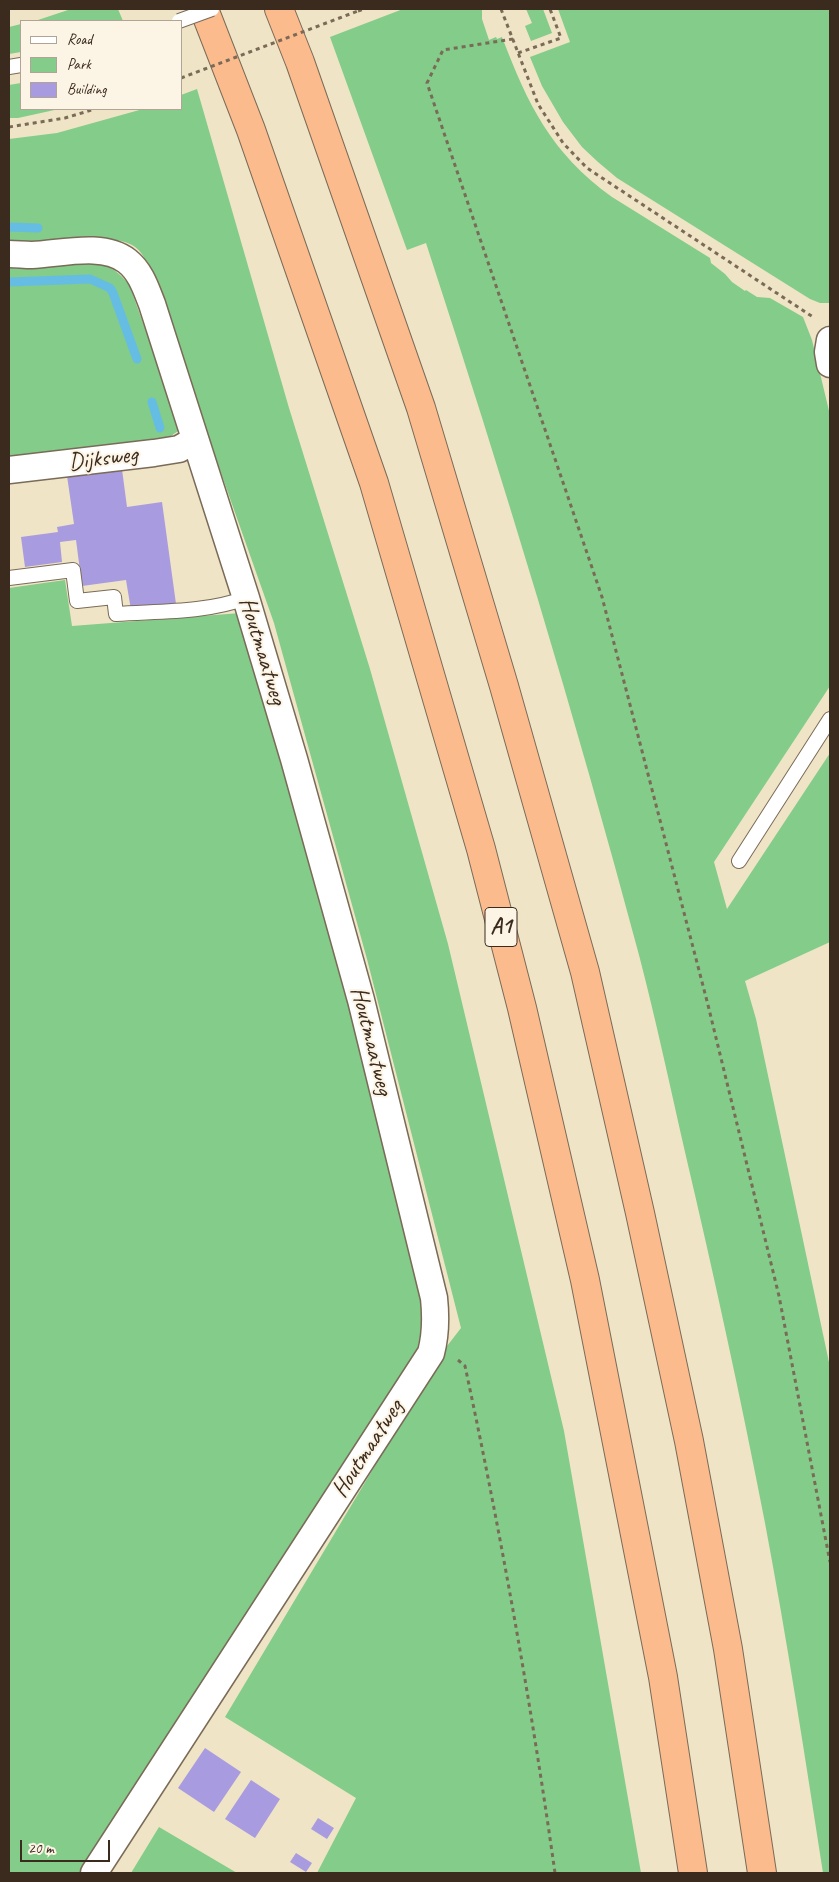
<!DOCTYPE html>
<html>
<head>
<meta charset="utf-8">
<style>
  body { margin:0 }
  #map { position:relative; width:839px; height:1882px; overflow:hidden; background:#efe4c5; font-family:Caveat,sans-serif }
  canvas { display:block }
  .frame { position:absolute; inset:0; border:10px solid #3b2a1e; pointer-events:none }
  .legend { position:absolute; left:20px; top:20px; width:162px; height:90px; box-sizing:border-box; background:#fcf5e5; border:1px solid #afa495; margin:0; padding:6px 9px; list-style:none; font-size:15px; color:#3b2a1e }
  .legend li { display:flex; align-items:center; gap:10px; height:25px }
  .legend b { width:25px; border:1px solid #afa495 }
  .scale { position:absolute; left:20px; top:1840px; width:90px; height:22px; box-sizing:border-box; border:2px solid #3b2a1e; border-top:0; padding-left:6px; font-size:15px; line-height:18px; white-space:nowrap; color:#3b2a1e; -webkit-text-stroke:4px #fcf5e5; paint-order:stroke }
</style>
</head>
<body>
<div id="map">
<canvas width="839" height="1882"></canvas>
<div class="frame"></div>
<ul class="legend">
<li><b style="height:6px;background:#fff"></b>Road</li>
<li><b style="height:14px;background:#83cc89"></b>Park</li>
<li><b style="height:14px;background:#a99bdf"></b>Building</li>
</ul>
<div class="scale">20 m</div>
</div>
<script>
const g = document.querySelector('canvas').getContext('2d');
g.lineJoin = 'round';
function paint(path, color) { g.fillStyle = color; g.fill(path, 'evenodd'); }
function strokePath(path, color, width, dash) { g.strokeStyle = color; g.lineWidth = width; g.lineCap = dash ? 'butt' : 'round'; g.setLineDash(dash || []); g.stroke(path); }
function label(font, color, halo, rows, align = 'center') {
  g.font = font + ' Caveat,sans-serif'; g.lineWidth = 4; g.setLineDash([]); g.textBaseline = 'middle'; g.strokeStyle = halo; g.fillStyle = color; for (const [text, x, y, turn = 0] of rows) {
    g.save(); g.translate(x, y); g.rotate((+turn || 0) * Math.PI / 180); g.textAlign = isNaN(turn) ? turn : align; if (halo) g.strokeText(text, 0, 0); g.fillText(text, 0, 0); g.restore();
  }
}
const green = new Path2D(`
  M71,9H118L123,21H35Z
  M403,9H482V19L489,40L496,37L497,39L502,37C528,105 551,153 612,197L710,258L711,263L725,274L732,282L745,291L746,290L757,297L770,298L803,317L812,340L830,415V686L714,862L727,909L830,753V942L745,981L756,1019L830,1367V1873H823C805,1756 787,1640 765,1523C741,1399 714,1275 685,1152C670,1086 656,1020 639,955C575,715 503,479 426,243L407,250L330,37Z
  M526,9H543L552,33L531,41L525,26L532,23Z
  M558,9H830V303H820L810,299L617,178L598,162L582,147L563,122L542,86L530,57L570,42Z
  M21,24V52L9,54V27Z
  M21,83V109H59L18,118H9V85Z
  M197,89L289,408L370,669L448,944L564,1431L641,1873H317L356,1798L225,1717L444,1350L461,1328L367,959L274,623L148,266C144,257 141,250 132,245C112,232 36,242 9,243V139L57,133L143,109H181V95Z
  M92,262C111,266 116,270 129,284L181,429L171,436L150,444L9,464V264Z
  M65,580L72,626L241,613L292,785L416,1269C423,1303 427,1315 417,1350L85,1873H9V588Z
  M159,1827L237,1873H131Z`);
const stream = new Path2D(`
  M9,227L38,228
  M9,282L90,279L110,288L113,293L137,359
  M152,402L160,428`);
const building = new Path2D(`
  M121,462L127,507L162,502L176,604L131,610L126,580L82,586L76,540L60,542L62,562L25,567L21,537L58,532L57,527L74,524L66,469Z
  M205,1748L241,1772L214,1812L178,1788Z
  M251,1780L280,1799L255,1838L225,1819Z
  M318,1818L334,1828L327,1839L311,1829Z
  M296,1853L312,1863L306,1872L290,1862Z`);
const path = new Path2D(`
  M501,9L538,104L563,143L587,168L813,317
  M358,11L364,9
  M513,39L443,50L427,83L602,597L708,1005L779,1296L830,1562
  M518,53L561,38L550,9
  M9,127L65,118L95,109
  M458,1360L465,1366C501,1534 531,1703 555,1873`);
const lane = new Path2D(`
  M9,67L21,65
  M9,578L73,570L77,601L114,597L116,614C159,611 205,613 246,598
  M739,861L830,719`);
const street = new Path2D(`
  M9,254C17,254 24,255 32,255C60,254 103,242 127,261C141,272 146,289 152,304L246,598L294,759L361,1000L434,1298C436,1317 436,1334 431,1353L94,1873
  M830,340L828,352L830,364
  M9,470L154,453L179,449L195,440`);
const highway = new Path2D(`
  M204,9L251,130L374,483L481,849L522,1008L585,1280L663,1677L693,1873
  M279,9L300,62L421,408L504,686L585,972L640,1213L689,1441L728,1649L762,1873`);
const pathBridge = new Path2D(`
  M181,78L358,11`);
const laneBridge = new Path2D(`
  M179,21L212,9`);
const shields = [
  [501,927,32]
];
const shieldNames = [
  ["A1",501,927]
];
const streetNames = [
  ["Dijksweg",103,459,-7],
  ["Houtmaatweg",262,651,73],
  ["Houtmaatweg",371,1041,76],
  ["Houtmaatweg",368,1449,-57]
];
paint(green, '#83cc89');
strokePath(stream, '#66bde3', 9);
paint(building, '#a99bdf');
strokePath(lane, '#7a6b58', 16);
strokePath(street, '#7a6b58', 29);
strokePath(highway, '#7a6b58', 30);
strokePath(path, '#7a6b58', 3, [4, 4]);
strokePath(lane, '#fff', 14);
strokePath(street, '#fff', 26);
strokePath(highway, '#fbbb8d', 28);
strokePath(laneBridge, '#7a6b58', 16, []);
strokePath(pathBridge, '#7a6b58', 3, [4, 4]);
strokePath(laneBridge, '#fff', 14);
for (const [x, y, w] of shields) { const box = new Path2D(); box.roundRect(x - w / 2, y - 19.5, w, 39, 4); g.fillStyle = '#fcf5e5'; g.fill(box); strokePath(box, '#3b2a1e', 1); }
label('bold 22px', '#3b2a1e', null, shieldNames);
label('24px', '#3b2a1e', '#fcf5e5', streetNames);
</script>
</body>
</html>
